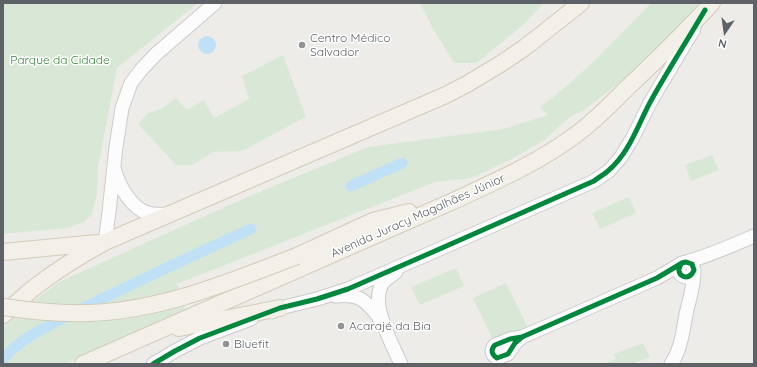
<!DOCTYPE html>
<html>
<head>
<meta charset="utf-8">
<style>
  body { margin:0 }
  #map { position:relative; width:757px; height:367px; overflow:hidden; background:#eeece9; font-family:Quicksand,sans-serif }
  canvas { display:block }
  .frame { position:absolute; inset:0; border:4px solid #5e6266; pointer-events:none }
  .north { position:absolute; left:705px; top:12px; width:40px; height:40px; -webkit-text-stroke:3px #fff; paint-order:stroke; rotate:193deg; font-size:11px; font-weight:700; line-height:16px; text-align:center; color:#5e6266 }
  .north::after { content:''; display:block; margin:auto; width:14px; height:18px; background:#5e6266; clip-path:polygon(50% 0,100% 100%,50% 72%,0 100%) }
</style>
</head>
<body>
<div id="map">
<canvas width="757" height="367"></canvas>
<div class="frame"></div>
<div class="north">N</div>
</div>
<script>
const g = document.querySelector('canvas').getContext('2d');
g.lineJoin = 'round';
function paint(path, color) { g.fillStyle = color; g.fill(path, 'evenodd'); }
function strokePath(path, color, width, dash) { g.strokeStyle = color; g.lineWidth = width; g.lineCap = dash ? 'butt' : 'round'; g.setLineDash(dash || []); g.stroke(path); }
function label(font, color, halo, rows, align = 'center') {
  g.font = font + ' Quicksand,sans-serif'; g.lineWidth = 3; g.setLineDash([]); g.textBaseline = 'middle'; g.strokeStyle = halo; g.fillStyle = color; for (const [text, x, y, turn = 0] of rows) {
    g.save(); g.translate(x, y); g.rotate((+turn || 0) * Math.PI / 180); g.textAlign = isNaN(turn) ? turn : align; if (halo) g.strokeText(text, 0, 0); g.fillText(text, 0, 0); g.restore();
  }
}
const green = new Path2D(`
  M3,3H198L117,68L98,168L97,194L92,214L84,222L68,228L3,234Z
  M420,3H544L522,26L476,63H454L432,27Z
  M651,3H702L649,60L584,110L571,116L543,141L508,161L471,178L435,182L177,284L185,309L66,364H3V322L61,281L245,198L368,147L503,129L548,115L540,107C581,77 616,39 651,3Z
  M283,55L306,117L242,151L214,152L192,165H176L138,124L147,114L163,108L176,98L187,110L204,100L214,118L249,99L242,76Z
  M712,155L719,170L691,181L685,165Z
  M629,197L636,213L600,229L592,213Z
  M456,268L464,286L420,305L411,287Z
  M506,283L528,328L494,342L473,298Z
  M643,343L650,357L632,364H602L616,359L614,354Z`);
const water = new Path2D(`
  M198 45a9 9 0 1 1 18 0a9 9 0 1 1-18 0Z`);
const canal = new Path2D(`
  M351,186L402,163
  M3,359C23,335 60,320 88,306C142,279 196,254 251,229`);
const minor = new Path2D(`
  M115,171C119,186 132,209 148,213C154,215 161,214 167,214
  M105,242L109,212L116,147L122,108L131,83L141,70L156,54L215,3
  M686,262C711,255 731,246 754,236
  M396,272C391,276 385,279 382,284C370,305 392,344 401,364
  M335,296C361,293 367,302 381,320
  M272,312L280,308L317,299L348,289L435,251L594,181L609,171L621,157L632,139L651,101L694,29
  M522,337L515,343L508,354L497,358C492,355 490,350 495,345L510,339L522,337L657,278L682,263L686,262L692,264L694,270C689,284 672,274 682,263
  M153,364L175,351L200,338L251,319
  M671,364C682,348 683,328 687,310C690,297 694,285 694,272`);
const major = new Path2D(`
  M3,252L97,243
  M297,256L373,221L409,212
  M3,315C12,307 22,298 31,290C54,272 79,256 105,242L446,95L467,84L502,63L524,48L547,30L581,3
  M179,328L280,308
  M83,364L451,202C494,182 536,164 574,136C594,122 611,104 628,87C657,60 685,32 712,3`);
const majorBridge = new Path2D(`
  M3,307C31,311 59,314 88,313C161,311 229,282 297,256`);
const cycleway = new Path2D(`
  M522,337L515,343L508,354L497,358C492,355 490,350 495,345L510,339L522,337L657,278L682,263L686,262L692,264L694,270C689,284 672,274 682,263
  M153,364L175,351L200,338L280,308L317,299L348,289L435,251L594,181C599,177 605,174 609,170C631,151 639,121 653,97C670,67 688,39 705,10`);
const markers = [
  [302,45,4,"#909294"],
  [341,326,4,"#909294"],
  [226,344,4,"#909294"]
];
const poiNames = [
  ["Centro Médico",310,38],
  ["Salvador",310,52],
  ["Acarajé da Bia",349,326],
  ["Bluefit",234,344]
];
const parkNames = [
  ["Parque da Cidade",60,60]
];
const streetNames = [
  ["Avenida Juracy Magalhães Júnior",418,216,-24]
];
paint(green, '#d9e8d6');
paint(water, '#c0e1f5');
strokePath(canal, '#c0e1f5', 11);
strokePath(minor, '#cacbcb', 15);
strokePath(major, '#d4cbb9', 18);
strokePath(minor, '#fcfcfc', 13);
strokePath(major, '#f3f0e9', 16);
strokePath(majorBridge, '#d4cbb9', 18, []);
strokePath(majorBridge, '#f3f0e9', 16);
strokePath(cycleway, '#00873e', 5);
for (const [x, y, r, color] of markers) { const dot = new Path2D(); dot.arc(x, y, r, 0, 2 * Math.PI); g.fillStyle = color; g.fill(dot); strokePath(dot, '#fff', 1.5); }
label('12px', '#5e6266', '#fff', poiNames, 'left');
label('12px', '#3a813a', '#fff', parkNames);
label('12px', '#5e6266', '#fff', streetNames);
</script>
</body>
</html>
